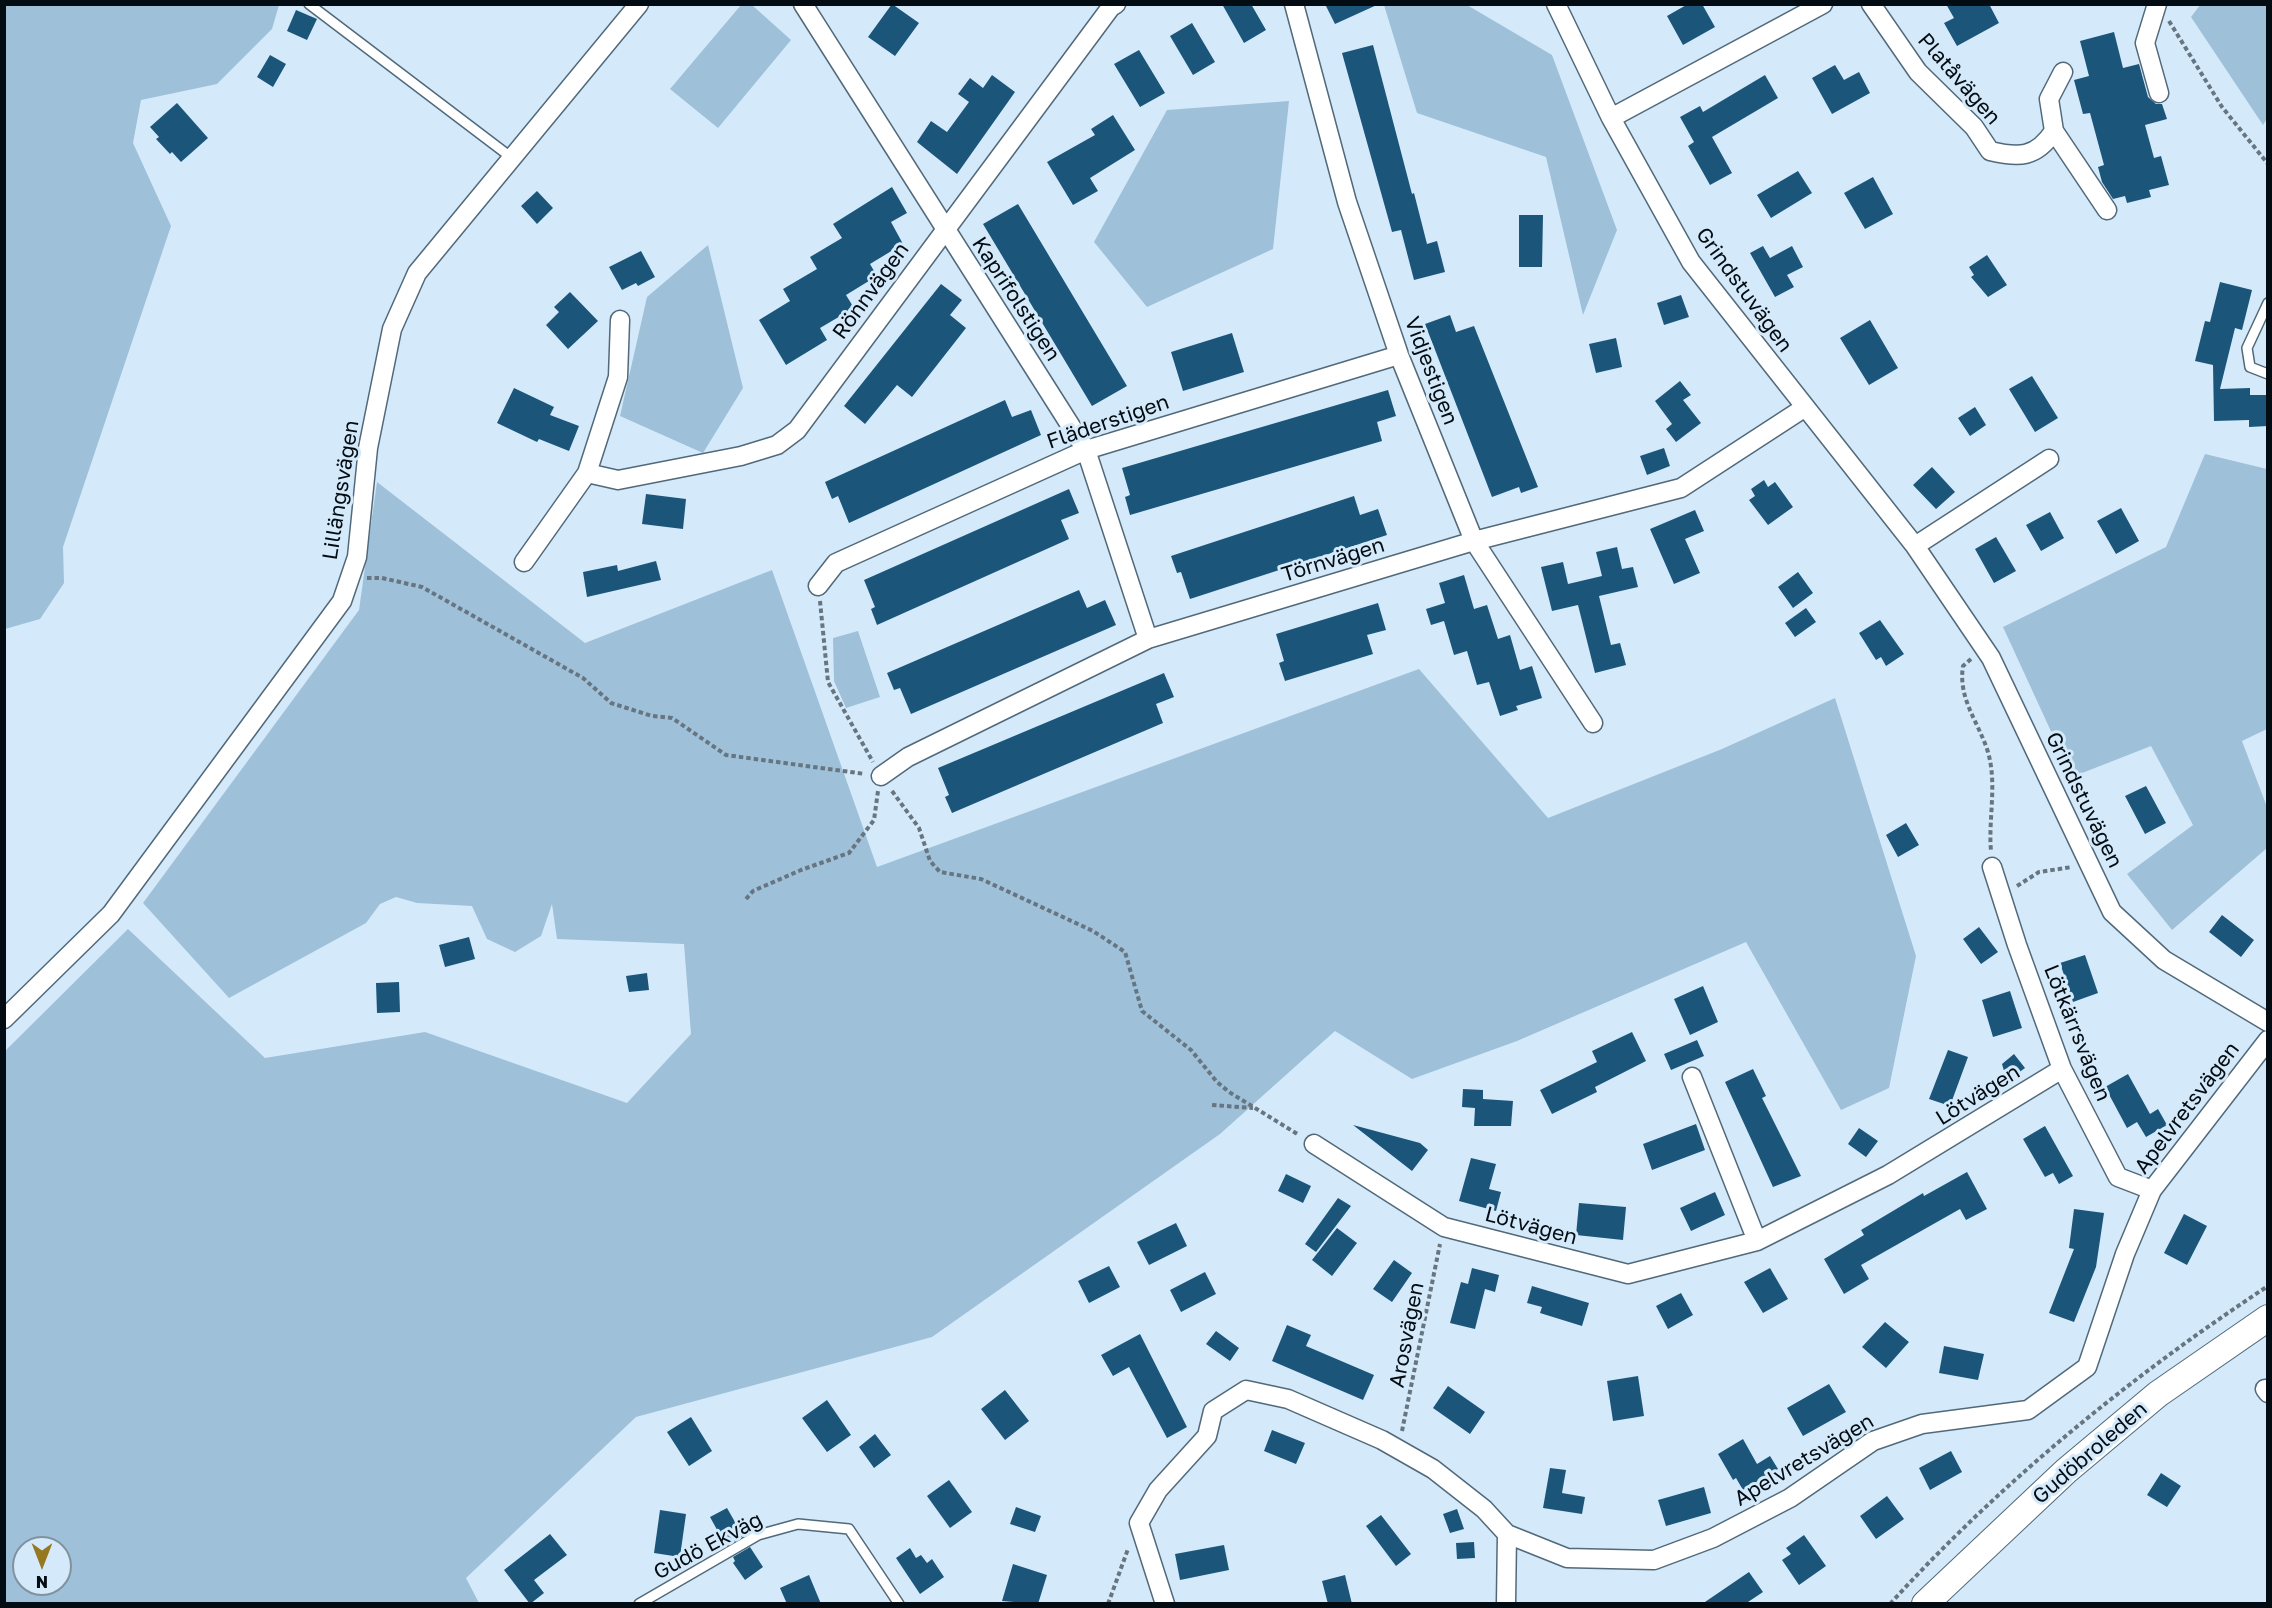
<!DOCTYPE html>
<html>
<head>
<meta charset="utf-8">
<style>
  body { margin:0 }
  #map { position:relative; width:2272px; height:1608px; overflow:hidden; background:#d4eafa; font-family:"Golos Text",sans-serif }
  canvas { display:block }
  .frame { position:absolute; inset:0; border:6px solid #040c13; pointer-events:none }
  .north { position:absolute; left:12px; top:1536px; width:60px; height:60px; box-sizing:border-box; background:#d4eafa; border:2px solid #81919e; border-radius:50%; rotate:180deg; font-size:16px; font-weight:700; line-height:24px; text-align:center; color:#040c13 }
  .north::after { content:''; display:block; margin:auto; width:21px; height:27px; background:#957820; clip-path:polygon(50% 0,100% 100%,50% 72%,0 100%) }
</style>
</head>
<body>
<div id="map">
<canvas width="2272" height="1608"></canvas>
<div class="frame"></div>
<div class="north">N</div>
</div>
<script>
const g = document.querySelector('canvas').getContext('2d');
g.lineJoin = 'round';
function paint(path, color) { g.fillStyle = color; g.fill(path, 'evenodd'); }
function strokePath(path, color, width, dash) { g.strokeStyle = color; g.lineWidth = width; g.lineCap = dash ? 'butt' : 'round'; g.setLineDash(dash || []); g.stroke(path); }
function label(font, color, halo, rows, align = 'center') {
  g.font = font + ' "Golos Text",sans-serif'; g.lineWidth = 6; g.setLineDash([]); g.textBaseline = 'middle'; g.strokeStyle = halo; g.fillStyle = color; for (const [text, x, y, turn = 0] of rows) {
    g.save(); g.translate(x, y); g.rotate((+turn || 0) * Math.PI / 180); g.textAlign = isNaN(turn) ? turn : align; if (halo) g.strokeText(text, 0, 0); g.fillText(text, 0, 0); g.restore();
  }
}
const green = new Path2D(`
  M5,4L279,5L272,29L217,84L141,100L133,143L171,226L63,547L64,583L40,619L5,629Z
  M741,5H752L791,40L718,128L670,89Z
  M1384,5H1467L1552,55L1617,230L1583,315L1546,157L1417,113Z
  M2200,5H2267L2268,117L2263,125L2191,17Z
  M1289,101L1273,249L1147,307L1094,242L1167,110Z
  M708,245L743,388L703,453L620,416L647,297Z
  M2205,454L2267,469V729L2242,741L2267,807V848L2172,930L2127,874L2193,825L2151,746L2072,777L2003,627L2166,547Z
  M377,482L585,643L772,570L877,867L1419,669L1548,818L1722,749L1835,698L1916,956L1889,1088L1841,1110L1746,942L1517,1041L1412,1079L1335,1031L1220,1134L932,1337L636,1417L466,1578L479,1603H5V1051L128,929L265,1058L425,1032L627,1103L691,1034L684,944L557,939L552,904L541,936L515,952L487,939L472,906L417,903L396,897L380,904L366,923L229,998L143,903L359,610ZM24,1548H60V1584H24Z
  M858,631L880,697L846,708L834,681L833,638Z`);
const building = new Path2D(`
  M892,4L919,23L895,56L868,37Z
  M1222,4H1251L1266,30L1244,43Z
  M1325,4H1379L1335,24Z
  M1688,4H1702L1715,27L1683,45L1667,16Z
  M1946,4H1989L1999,23L1957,46L1944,23L1954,18Z
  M296,10L317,19L307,40L287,31Z
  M1192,23L1215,62L1193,75L1170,36Z
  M2114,32L2123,68L2139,64L2148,97L2156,104H2162L2167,119L2145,125L2154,158L2161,156L2169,185L2149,190L2151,197L2127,203L2125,196L2113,199L2102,182L2098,167L2104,165L2090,113L2083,114L2074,80L2089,76L2080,41Z
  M1373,45L1412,194L1414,193L1427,244L1437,241L1445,272L1414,280L1401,230L1392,232L1342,53Z
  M1139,50L1165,93L1140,107L1114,64Z
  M270,55L286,64L273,87L257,77Z
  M1835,65L1844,80L1859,72L1870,93L1832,114L1812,78Z
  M992,75L1015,92L957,174L917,142L931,121L947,132L969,102L958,94L970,78L983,88Z
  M1765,75L1778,98L1712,137L1732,173L1710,185L1688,146L1694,142L1680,117L1700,106L1703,112Z
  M177,103L208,138L181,162L172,152L170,154L156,139L159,137L150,127Z
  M1113,115L1135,150L1090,178L1098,191L1073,205L1047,162L1095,135L1091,129Z
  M1798,171L1812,193L1771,218L1757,195Z
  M1873,177L1893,214L1865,229L1844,193Z
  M892,187L907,213L891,222L903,244L870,264L877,276L846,295L854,308L820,328L827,340L786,365L759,320L790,301L783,289L817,269L810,257L842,238L833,224Z
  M537,191L553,208L537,224L521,206Z
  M1018,204L1127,386L1092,406L983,224Z
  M1519,215H1543L1542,267H1519Z
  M1763,246L1770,258L1792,246L1803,267L1787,275L1794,287L1775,297L1750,253Z
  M641,251L655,277L638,286L636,283L622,290L609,267Z
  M1987,255L2007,285L1988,297L1971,277L1974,275L1969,267Z
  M2220,282L2252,290L2242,330L2235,328L2220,389L2250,388V395H2268V426L2249,427V420L2214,421L2213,365L2195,361L2205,321L2210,322Z
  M941,284L962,300L950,315L966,328L912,397L897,385L865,424L844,406Z
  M570,292L598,321L568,349L546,325L559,312L554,307Z
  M1681,295L1689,317L1664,325L1657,303Z
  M1450,315L1456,332L1474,326L1538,487L1521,493L1519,487L1492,497L1425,324Z
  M1870,320L1898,368L1869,385L1840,338Z
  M1232,333L1244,372L1183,391L1171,352Z
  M1616,338L1622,367L1596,373L1589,344Z
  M2032,376L2058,418L2035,432L2009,389Z
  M1680,381L1691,395L1683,400L1701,423L1676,442L1666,429L1672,424L1655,401Z
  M514,388L554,407L550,415L579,426L569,451L539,439L537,442L497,423Z
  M1388,390L1396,416L1377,422L1382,441L1130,515L1125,497L1130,495L1122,468Z
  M1005,400L1012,417L1031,410L1041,435L849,523L838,496L832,499L825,482Z
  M1975,407L1986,425L1970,436L1958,418Z
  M1664,448L1670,466L1647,475L1640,456Z
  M1932,467L1955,492L1936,509L1913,485Z
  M1764,480L1768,487L1775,482L1793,507L1768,525L1749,500L1755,496L1751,489Z
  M1069,489L1079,513L1061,520L1069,539L877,625L871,609L875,607L864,580Z
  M646,494L686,499L683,529L642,524Z
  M1354,496L1360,515L1378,509L1387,535L1190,599L1181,572L1177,573L1171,556Z
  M2121,508L2139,541L2116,554L2097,521Z
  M1695,510L1704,531L1685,539L1700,573L1674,584L1650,529Z
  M2050,512L2064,538L2041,551L2026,525Z
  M1996,537L2016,571L1994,583L1975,549Z
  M1617,547L1622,569L1633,567L1638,587L1599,596L1611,645L1620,643L1626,665L1595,673L1578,605L1552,611L1541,567L1563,562L1568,584L1602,576L1596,552Z
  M656,561L661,580L587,597L583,572L617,565L618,571Z
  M1798,572L1813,593L1793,608L1778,587Z
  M1464,575L1474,609L1487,605L1498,639L1510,635L1520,670L1532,666L1542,698L1516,706L1518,710L1500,716L1489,682L1477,685L1467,651L1454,655L1444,621L1431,625L1426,609L1445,603L1439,583Z
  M1079,590L1087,608L1105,600L1116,625L911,714L900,688L894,690L887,673Z
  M1378,603L1386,630L1367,635L1373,654L1285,681L1279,663L1284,661L1276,634Z
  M1806,608L1816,622L1795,637L1785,623Z
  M1880,620L1904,654L1886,666L1881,657L1876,660L1859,633Z
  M1164,673L1174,697L1156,704L1163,723L952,813L945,797L949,795L938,768Z
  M2146,786L2166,823L2145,834L2125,796Z
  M1906,823L1919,845L1898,857L1886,835Z
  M2222,915L2254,940L2241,957L2209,932Z
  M1979,927L1998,952L1981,964L1963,939Z
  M469,937L475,959L445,967L439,945Z
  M2085,955L2098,993L2073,1002L2060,963Z
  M647,973L649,990L629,992L626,976Z
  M399,982L400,1012L377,1013L376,983Z
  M1703,986L1718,1022L1690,1035L1674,999Z
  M2010,991L2022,1028L1993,1037L1982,1000Z
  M1632,1032L1646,1061L1595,1087L1597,1092L1552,1114L1540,1090L1597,1062L1592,1051Z
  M1697,1040L1704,1056L1671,1070L1664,1054Z
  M1948,1050L1968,1057L1950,1106L1929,1099Z
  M2014,1054L2025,1068L2007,1081L2002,1064Z
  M1753,1069L1766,1096L1762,1098L1801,1176L1773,1187L1725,1082Z
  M2128,1074L2150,1114L2158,1109L2167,1125L2146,1137L2137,1122L2127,1128L2105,1087Z
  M1463,1089L1483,1090V1099L1513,1101L1511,1126H1474L1475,1108L1462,1107Z
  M1696,1124L1705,1150L1652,1170L1643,1144Z
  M1353,1125L1420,1143L1428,1150L1412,1171Z
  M2045,1126L2073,1176L2059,1184L2053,1173L2045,1177L2023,1139Z
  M1859,1128L1878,1141L1866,1157L1848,1144Z
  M1471,1158L1496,1164L1489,1189L1501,1192L1496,1211L1459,1201Z
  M1967,1172L1987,1209L1966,1220L1960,1209L1861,1265L1869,1279L1844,1294L1824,1259L1864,1235L1861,1230L1923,1193L1924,1196Z
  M1286,1174L1311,1186L1303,1203L1278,1191Z
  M1715,1192L1725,1215L1691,1231L1680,1208Z
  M1338,1198L1351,1206L1316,1252L1305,1244Z
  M1579,1203L1626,1207L1623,1240L1576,1235Z
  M2074,1209L2104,1213L2096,1267L2074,1322L2049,1313L2074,1249L2069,1248Z
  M2184,1214L2207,1226L2187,1265L2164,1253Z
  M1176,1223L1187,1246L1149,1265L1137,1242Z
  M1337,1228L1357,1243L1332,1276L1312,1260Z
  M1394,1260L1412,1273L1392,1302L1373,1289Z
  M1109,1266L1120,1287L1089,1303L1078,1281Z
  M1472,1268L1499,1275L1495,1292L1485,1289L1475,1329L1450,1323L1461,1282L1468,1284Z
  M1770,1268L1788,1299L1763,1313L1744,1282Z
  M1205,1272L1216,1294L1181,1312L1170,1290Z
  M1532,1286L1589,1303L1582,1326L1540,1313L1542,1307L1527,1303Z
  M1681,1293L1693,1315L1668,1329L1656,1306Z
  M1885,1322L1909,1342L1886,1368L1862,1347Z
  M1287,1325L1311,1335L1306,1346L1374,1375L1363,1400L1272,1361Z
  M1216,1331L1239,1348L1230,1361L1206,1344Z
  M1140,1334L1187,1427L1167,1438L1129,1367L1113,1376L1101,1355Z
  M1944,1346L1984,1354L1978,1380L1939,1373Z
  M1638,1376L1644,1416L1613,1421L1607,1381Z
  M1829,1384L1846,1412L1803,1436L1787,1408Z
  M1448,1386L1485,1412L1470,1434L1433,1408Z
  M1005,1390L1029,1421L1005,1440L981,1409Z
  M827,1400L851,1435L827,1452L802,1418Z
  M691,1417L712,1451L689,1466L667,1432Z
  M1272,1430L1305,1443L1296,1464L1264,1451Z
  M875,1434L891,1455L874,1468L859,1447Z
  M1743,1439L1757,1464L1770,1456L1778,1469L1743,1490L1736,1478L1733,1480L1718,1454Z
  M1951,1451L1962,1472L1930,1490L1919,1468Z
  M1550,1468L1566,1470L1562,1493L1585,1497L1582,1514L1543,1508Z
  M2161,1473L2181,1486L2167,1507L2147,1495Z
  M949,1480L972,1512L950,1528L927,1496Z
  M1704,1487L1711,1513L1666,1526L1658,1500Z
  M1887,1496L1904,1519L1876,1539L1860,1516Z
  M1016,1507L1041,1516L1035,1532L1010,1524Z
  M727,1508L743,1536L726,1546L710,1517Z
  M1457,1509L1464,1529L1450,1533L1443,1514Z
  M660,1510L686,1514L680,1557L654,1553Z
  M1381,1515L1411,1554L1396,1566L1366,1526Z
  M550,1534L567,1555L534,1580L544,1593L530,1604L504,1570Z
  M1804,1535L1826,1566L1799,1585L1782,1560L1791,1554L1786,1548Z
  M1474,1542L1475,1558L1457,1559L1456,1543Z
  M1224,1545L1229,1570L1180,1580L1175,1554Z
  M750,1547L763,1567L745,1580L733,1563L735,1561L733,1557Z
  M910,1548L916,1558L921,1555L927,1563L932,1559L944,1577L920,1594L896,1558Z
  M1013,1564L1047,1575L1038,1604L1002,1601Z
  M1749,1572L1763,1592L1745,1604H1702Z
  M809,1575L821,1604H787L780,1588Z
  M1345,1575L1352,1604H1328L1322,1581Z`);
const path = new Path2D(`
  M2169,21L2222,107L2268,164
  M367,578H382L422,587L583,678L611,703L652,716L672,718L726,755L865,774
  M820,601L828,682L873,762
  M1971,659L1963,666C1958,698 1977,720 1987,749C1998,782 1988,818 1991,851
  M892,791L919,828L930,861L940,872L981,879L1093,931L1125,952L1142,1011L1191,1050L1217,1082L1229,1092L1299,1135
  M2017,886L2039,872L2072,867
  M746,899L753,891L801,870L849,853L874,820L878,791
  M1212,1105L1253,1108
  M1402,1431L1440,1244
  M1108,1604L1128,1549
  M1890,1604C2001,1482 2130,1377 2268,1286`);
const lane = new Path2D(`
  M309,4L512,158
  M2268,303L2247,348L2250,367L2268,374
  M639,1604L758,1535L798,1524L849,1529L899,1604`);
const street = new Path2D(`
  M803,4L1086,450L1148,639
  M1294,4L1347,202L1399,355L1474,541L1593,723
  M1556,4L1611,118L1691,262L1915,546L1991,658L2112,912L2164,960L2268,1022
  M1871,4L1918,72L1974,127L1990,151C2019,158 2036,158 2054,131
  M2157,4L2145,43L2159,93
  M2063,72L2049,99L2054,131L2107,210
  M1611,118L1823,4
  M587,473L618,377L620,320
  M1915,546L2049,459
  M524,562L587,473L618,480L741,456L777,445L797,430L1111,7L1116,4
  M818,586L836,563L1086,450L1399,355
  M881,776L908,757L1148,639L1474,541L1681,488L1804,408
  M1992,867L2017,945L2062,1069L2118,1177L2152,1190
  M4,1019L111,914L342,601L357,557L368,448L392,329L417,273L639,4
  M1692,1077L1757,1241
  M1314,1144L1444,1227L1628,1274L1757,1241L1888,1175L2062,1069
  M2265,1389L2268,1393
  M1165,1604L1139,1523L1158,1490L1207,1436L1213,1411L1246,1390L1288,1399L1382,1440L1433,1469L1484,1509L1507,1534L1567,1558L1654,1560L1713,1538L1790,1498L1873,1441L1922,1424L2028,1410L2087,1367L2125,1254L2152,1190L2268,1040
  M1506,1604L1507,1534`);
const secondary = new Path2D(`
  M1925,1604L2066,1471L2158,1394L2268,1318`);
const streetNames = [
  ["Platåvägen",1959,79,49],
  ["Grindstuvägen",1744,290,54],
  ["Rönnvägen",871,291,-54],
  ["Kaprifolstigen",1016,299,57],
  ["Vidjestigen",1431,371,69],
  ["Fläderstigen",1108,422,-19],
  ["Lillängsvägen",341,490,-81],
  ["Törnvägen",1333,560,-17],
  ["Grindstuvägen",2084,800,64],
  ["Lötkärrsvägen",2077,1033,68],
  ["Lötvägen",1978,1095,-32],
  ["Apelvretsvägen",2187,1108,-53],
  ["Lötvägen",1531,1226,15],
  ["Arosvägen",1407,1335,-79],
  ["Gudöbroleden",2090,1453,-41],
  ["Apelvretsvägen",1804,1460,-31],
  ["Gudö Ekväg",708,1546,-28]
];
paint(green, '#9ec0d9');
paint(building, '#1b567a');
strokePath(lane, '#51697a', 12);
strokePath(street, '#51697a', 21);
strokePath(secondary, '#51697a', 28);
strokePath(path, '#677581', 4, [4.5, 3]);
strokePath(lane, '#fff', 9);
strokePath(street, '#fff', 18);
strokePath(secondary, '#fff', 26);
label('21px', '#040c13', '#d4eafa', streetNames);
</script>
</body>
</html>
